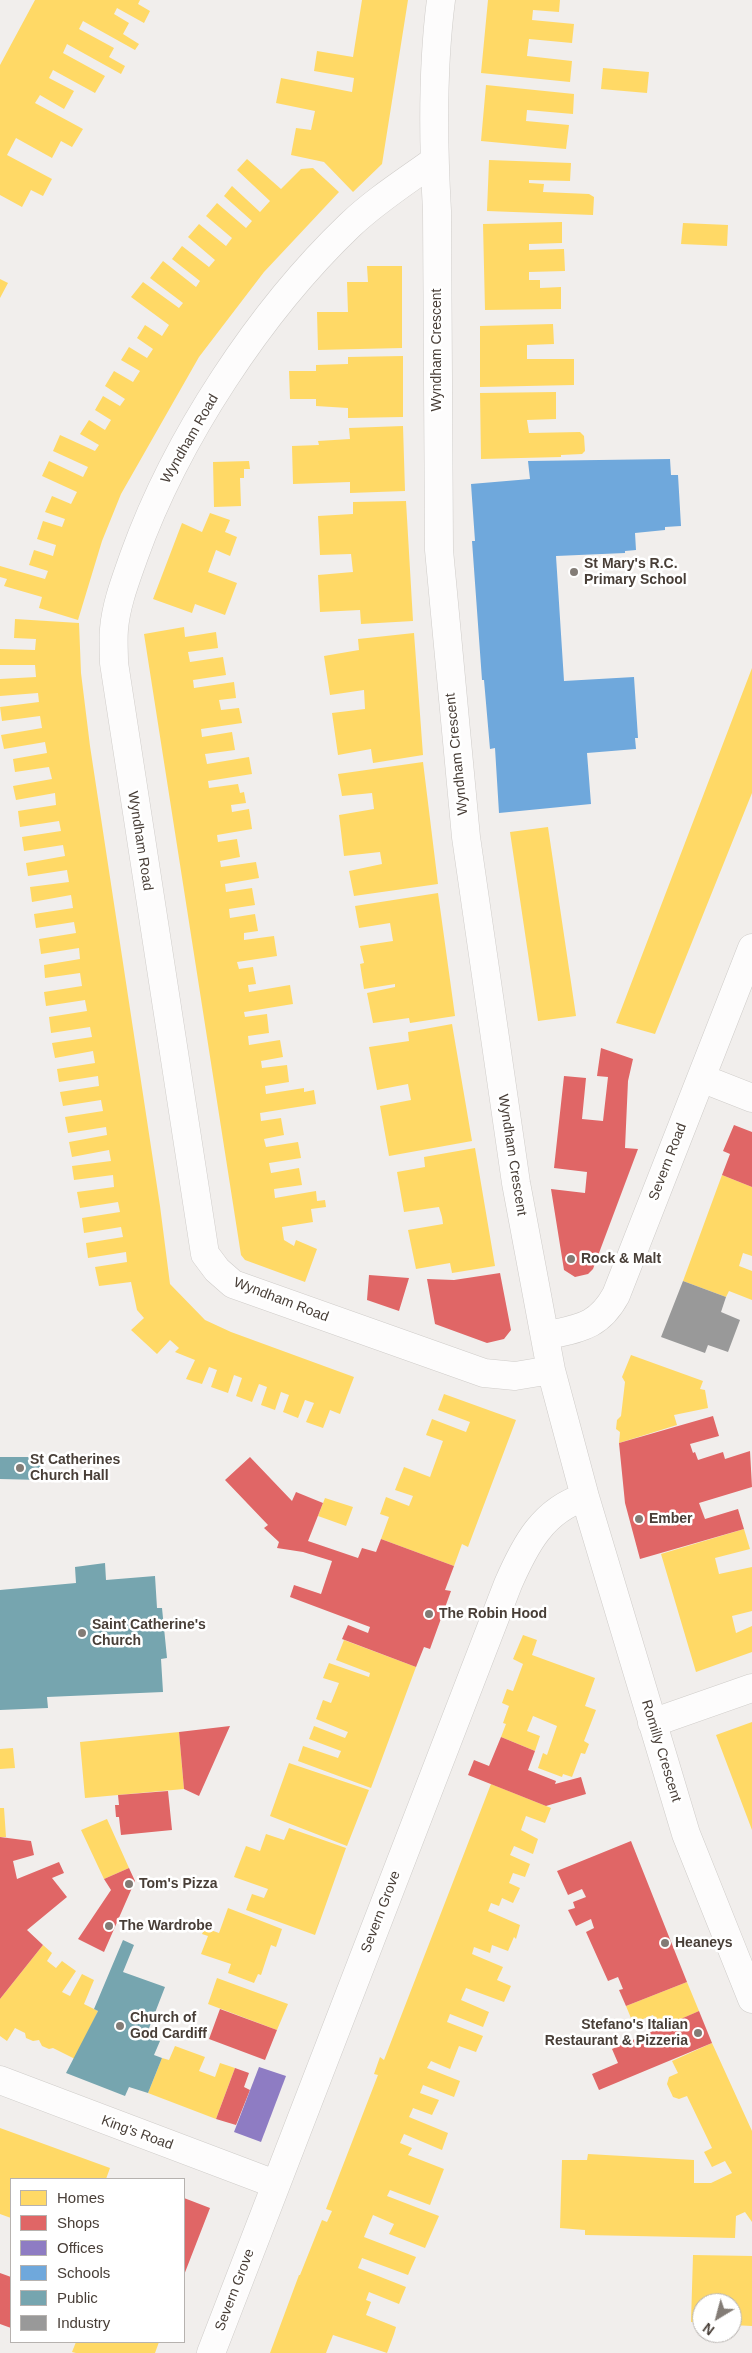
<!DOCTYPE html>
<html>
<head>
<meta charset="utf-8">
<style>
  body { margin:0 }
  #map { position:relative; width:752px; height:2353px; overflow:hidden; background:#f1eeec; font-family:Helvetica,sans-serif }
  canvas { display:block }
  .legend { position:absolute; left:10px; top:2178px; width:175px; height:165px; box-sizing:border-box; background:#fff; border:1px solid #b6b2af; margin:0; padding:6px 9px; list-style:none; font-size:15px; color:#483e37 }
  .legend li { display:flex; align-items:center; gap:10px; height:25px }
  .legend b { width:25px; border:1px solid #b6b2af }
  .north { position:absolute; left:692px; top:2293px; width:50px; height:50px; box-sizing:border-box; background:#fff; border:1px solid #b6b2af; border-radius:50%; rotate:217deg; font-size:14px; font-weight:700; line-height:20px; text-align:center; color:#483e37 }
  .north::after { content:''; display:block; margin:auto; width:18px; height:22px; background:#837c76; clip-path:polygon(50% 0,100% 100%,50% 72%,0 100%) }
</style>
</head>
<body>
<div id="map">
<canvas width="752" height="2353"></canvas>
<ul class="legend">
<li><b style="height:14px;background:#ffd966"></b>Homes</li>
<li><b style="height:14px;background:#e06666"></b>Shops</li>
<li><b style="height:14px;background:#8e7cc3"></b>Offices</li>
<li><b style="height:14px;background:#6fa8dc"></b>Schools</li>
<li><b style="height:14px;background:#76a5af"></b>Public</li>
<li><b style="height:14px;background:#999"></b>Industry</li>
</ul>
<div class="north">N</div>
</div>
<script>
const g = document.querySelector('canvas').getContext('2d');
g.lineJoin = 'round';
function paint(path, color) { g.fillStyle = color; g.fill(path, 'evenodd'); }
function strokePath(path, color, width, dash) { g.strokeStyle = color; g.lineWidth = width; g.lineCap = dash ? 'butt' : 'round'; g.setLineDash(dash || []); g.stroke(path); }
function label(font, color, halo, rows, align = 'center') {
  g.font = font + ' Helvetica,sans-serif'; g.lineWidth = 5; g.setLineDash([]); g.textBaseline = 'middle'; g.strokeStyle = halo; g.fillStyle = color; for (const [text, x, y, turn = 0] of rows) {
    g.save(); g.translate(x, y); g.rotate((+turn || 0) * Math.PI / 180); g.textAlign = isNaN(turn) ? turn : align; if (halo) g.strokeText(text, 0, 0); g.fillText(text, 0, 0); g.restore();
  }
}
const homes = new Path2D(`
  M35,0H140L138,4L150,11L144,23L117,8L114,14L129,23L123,34L139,44L135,50L83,21L79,29L114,48L109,57L125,66L121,74L67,44L63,53L105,76L95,93L53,70L49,78L74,91L64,109L40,95L35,103L83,129L72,147L61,141L52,158L16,138L7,155L52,179L43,196L31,190L22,207L0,195V65Z
  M362,0H408L382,164L353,192L324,162L291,155L296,128L311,130L315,111L276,103L281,78L352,92L354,78L314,71L317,51L353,57Z
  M488,0H560L559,12L533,10L532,20L574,24L572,43L529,39L527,56L572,61L570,82L481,73Z
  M603,68L649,72L647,93L601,89Z
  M486,85L574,94L573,114L527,110L526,121L569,125L566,149L481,141Z
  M247,159L281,189L301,169L313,168L339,192L264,272L199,357L121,494L102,541L78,620L39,608L42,597L4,586L7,579L0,577V566L45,579L48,571L29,565L34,550L53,556L56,545L37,539L43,521L62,527L65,519L45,512L52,496L71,504L77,492L42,476L49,461L83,477L88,467L53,451L60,435L95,451L99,445L80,434L89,420L105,430L111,420L95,410L103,396L120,406L125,399L105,386L114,371L133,382L140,371L121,360L129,347L147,358L153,349L137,338L145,325L162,336L169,325L131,297L143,282L179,308L183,303L150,278L163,261L196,287L200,281L172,259L182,246L209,267L215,260L188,237L199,224L226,246L232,238L206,216L217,203L246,228L252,221L224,196L232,186L260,212L270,201L237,170Z
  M489,160L571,163L570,181L529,180V183L544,184L543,192L589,194L594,197L593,215L487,211Z
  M562,222V243L529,244V250L564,249L565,271L529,272V280H540V288L561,287V309L485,310L483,224Z
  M683,223L728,225L727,246L681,244Z
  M367,266H402V348L318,350L317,312H348L347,282H368Z
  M0,279L8,283L0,298Z
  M553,324L554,344L527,345V359H574V385L480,387V326Z
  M403,356V417L348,418V408L316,406V399H290L289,371H316V365L348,364V357Z
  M556,392V419L527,420L529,433L580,432L584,436L585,451L582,454L561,455V457L481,459L480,393Z
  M403,426L405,491L350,493V482L293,484L292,446L319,445L318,441L350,439L349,428Z
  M249,461L250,469H244V478H240L241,506L214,507L213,462Z
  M406,501L413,621L361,624L360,610L320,612L318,575L353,572L351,554L320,555L318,516L353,514V502Z
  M210,513L230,520L225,532L237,537L230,556L216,550L208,572L237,583L225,615L195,604L192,613L153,599L182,523L202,532Z
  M15,619L79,623L81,673L90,746L160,1206L170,1284L205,1320L231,1332L354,1377L340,1414L330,1410L323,1428L306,1422L314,1403L305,1400L298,1418L283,1412L289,1395L281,1392L275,1410L261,1405L267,1387L259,1384L252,1402L236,1396L242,1378L234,1375L228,1393L211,1387L217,1370L209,1367L202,1384L186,1379L195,1360L175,1352L179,1348L170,1340L157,1354L131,1330L144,1318L137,1310L131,1282L99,1286L95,1267L127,1262L126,1252L88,1258L86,1243L123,1237L121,1227L84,1233L82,1218L120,1212L118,1202L80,1208L77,1192L114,1187L113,1175L74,1180L72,1166L111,1161L109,1150L72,1157L69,1142L107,1135L106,1127L68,1133L65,1117L103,1111L101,1100L63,1106L60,1092L99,1086L98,1076L59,1082L57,1069L95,1063L93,1051L55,1058L52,1043L92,1037L90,1027L51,1033L49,1017L87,1011L85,1000L46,1006L44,992L82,986L80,973L45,978L44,965L80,959L79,948L41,954L39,939L76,933L74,922L36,928L34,914L73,908L71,895L32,902L30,887L69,882L67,870L28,876L26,863L65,856L63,845L24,851L22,837L61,831L59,821L20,827L18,811L56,805L55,793L16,800L13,786L52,779L49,767L15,772L13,759L47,753L45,742L4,749L1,735L42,728L40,716L2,721L0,707L39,702L38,693L0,696V679L36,677L35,665H0V649L35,650L36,639L14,638Z
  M184,627L185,637L216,632L218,648L188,652L190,662L223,657L226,675L193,680L194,688L234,682L236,698L219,700L221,710L239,708L242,723L201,729L202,737L232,732L235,750L205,754L207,764L249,757L252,774L208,781L209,788L238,784L240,793L244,792L246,803L231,805L232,812L249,809L252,829L217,835L218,842L237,839L240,857L220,861L221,867L256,862L259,878L225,884L226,892L252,888L255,905L229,909L230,918L255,914L258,931L244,933V940L274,936L277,956L237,962L239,969L253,967L256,984L248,985L249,992L290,985L293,1004L244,1012L245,1017L267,1014L269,1033L248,1036L249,1045L280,1040L283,1057L261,1061L262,1068L287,1065L289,1082L265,1086L266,1094L304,1088V1092L314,1090L316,1104L260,1113L261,1121L281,1118L284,1135L264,1139L266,1147L298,1142L301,1158L269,1163L271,1173L299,1168L302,1185L274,1189L275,1198L316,1191L317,1201L325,1200L326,1207L311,1209L313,1222L282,1227L284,1240L294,1246L296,1240L317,1249L305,1282L245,1260L241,1255L144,634Z
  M414,633L423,755L373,763L371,749L338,755L332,713L365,709L364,690L330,695L324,656L359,650L358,639Z
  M752,668V793L655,1034L616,1023Z
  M423,762L438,884L354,896L349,871L382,864L380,852L344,856L339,815L374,809L372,793L342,796L338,774Z
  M548,827L576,1016L538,1021L510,832Z
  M438,893L455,1016L410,1023L409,1018L373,1023L367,993L395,987V984L364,989L360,964L364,963L360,946L393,941L390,923L359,928L355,906Z
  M452,1024L472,1141L389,1156L380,1106L411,1100L408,1084L377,1090L369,1047L409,1041L408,1032Z
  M475,1148L495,1266L452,1273L450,1263L416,1269L408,1230L443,1224L442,1217L439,1207L404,1212L397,1172L425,1167L424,1157Z
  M722,1175L752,1187V1256L743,1253L739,1266L752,1271V1300L729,1291L726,1297L683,1281Z
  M631,1355L703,1381L700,1389L705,1390L708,1408L674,1415L677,1425L619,1443L620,1432L616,1429L617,1420L621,1416L625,1382L622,1377Z
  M444,1394L516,1420L468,1547L462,1544L454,1566L381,1539L389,1517L380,1514L386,1497L409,1506L413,1496L395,1490L404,1467L430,1477L443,1441L426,1435L432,1419L466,1432L470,1422L438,1410Z
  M325,1498L353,1507L346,1526L318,1516Z
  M744,1529L750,1549L715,1558L719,1574L752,1567V1611L732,1616L736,1633L752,1626V1652L696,1672L661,1554Z
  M523,1635L537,1640L532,1655L595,1678L585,1706L596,1710L584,1741L589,1744L585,1754L581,1753L572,1777L563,1774L562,1777L538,1768L543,1753L547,1755L557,1726L533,1716L527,1731L540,1736L535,1751L501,1737L506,1724L503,1723L509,1706L502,1703L507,1689L513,1691L523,1664L513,1659Z
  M344,1640L416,1667L371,1788L298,1761L303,1746L338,1758L341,1751L309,1739L314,1726L345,1738L348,1732L316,1719L323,1700L331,1703L339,1683L323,1678L329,1663L369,1677L370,1673L336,1660Z
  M752,1722V1830L716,1735Z
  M179,1732L184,1789L85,1798L80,1742Z
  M13,1748L15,1768L0,1769V1749Z
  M289,1763L369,1790L347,1846L270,1816Z
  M491,1784L551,1808L545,1823L526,1816L521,1830L538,1839L533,1854L514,1846L510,1855L530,1864L525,1877L513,1873L509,1883L520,1888L513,1903L502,1898L499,1906L491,1903L488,1911L520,1925L516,1939L514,1937L508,1951L492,1945L490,1953L474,1947L472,1954L503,1967L497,1980L511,1986L504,2002L466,1988L461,2000L489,2012L483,2027L450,2014L447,2022L483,2036L476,2052L459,2046L450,2069L431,2061L427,2068L460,2081L454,2097L423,2085L420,2093L439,2100L432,2115L413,2108L409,2117L448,2133L442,2150L404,2134L400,2143L412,2148L408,2155L444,2169L430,2205L390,2190L387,2196L439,2216L425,2248L389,2234L394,2224L373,2215L364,2237L416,2257L408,2275L362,2258L358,2268L406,2287L399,2304L369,2292L366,2300L371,2302L366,2315L396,2327L394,2334L387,2353L333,2335L326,2353H270L299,2275H300L322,2220L327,2222L332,2211L326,2209L378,2075L374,2074L380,2057L384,2060Z
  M0,1808H4L6,1837H0Z
  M107,1819L129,1868L104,1879L81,1830Z
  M289,1828L346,1848L315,1935L246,1910L252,1894L264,1898L268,1889L234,1877L246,1846L260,1851L266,1834L284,1840Z
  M228,1908L282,1929L276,1947L271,1945L261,1975L258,1974L254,1983L228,1973L231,1964L201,1954L208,1936L202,1934L205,1928L219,1933Z
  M43,1945L52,1953L47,1961L56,1968L62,1961L76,1971L62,1992L70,1996L82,1974L94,1980L84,2004L98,2011L75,2059L53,2048L49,2049L42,2046L39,2040L33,2041L26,2038L25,2033L15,2028L7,2041L0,2036V1999Z
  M217,1978L288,2004L277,2030L208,2004Z
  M687,1982L699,2011L659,2029L653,2015L633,2023L626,2006Z
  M712,2043L752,2131V2222L745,2212L736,2216L735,2238L585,2235V2230L560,2228L562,2160H587L588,2154L694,2160V2183H711L732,2173L725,2161L712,2167L704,2152L712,2148L687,2096L679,2099L673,2097L667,2084L669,2077L678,2073L672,2061Z
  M175,2046L205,2057L199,2071L215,2077L220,2063L235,2068L216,2119L148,2093L162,2058L169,2060Z
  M0,2128L110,2168L106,2179H11V2218L0,2214Z
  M693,2255L752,2256V2326L732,2325V2303H702V2323L691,2322Z
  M76,2342H159L155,2353H76L72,2352Z`);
const shops = new Path2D(`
  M601,1048L633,1059L628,1081L625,1148L638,1149L593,1269L588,1274L575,1277L564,1270L551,1189L585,1193L587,1172L554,1168L564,1076L586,1078L582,1119L603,1121L608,1077L597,1076Z
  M734,1125L752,1132V1187L722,1175L730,1154L723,1151Z
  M500,1273L511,1330L504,1339L487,1343L435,1324L427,1279L454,1280Z
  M369,1275L409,1278L399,1311L367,1300Z
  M713,1416L719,1436L690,1444L693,1453L695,1452L698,1460L723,1452L725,1459L750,1451L752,1487L699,1503L705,1519L738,1509L744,1529L640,1559L625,1503L619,1443Z
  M250,1457L292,1501L296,1492L323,1503L308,1541L358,1558L362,1548L376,1552L381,1539L454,1566L445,1590L451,1591L430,1649L424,1647L416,1667L342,1639L348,1625L368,1633L370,1627L290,1597L294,1585L321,1594L332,1561L303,1552L277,1548L279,1542L264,1528L268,1525L225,1480Z
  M230,1726L199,1796L184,1789L179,1732Z
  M501,1737L535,1751L528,1770L556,1781L555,1784L581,1777L586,1794L546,1806L468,1775L474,1760L489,1766Z
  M168,1791L172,1830L121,1835L119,1817H116L115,1805H119L118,1795Z
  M0,1837L31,1841L34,1855L13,1861L17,1879L59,1862L64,1873L52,1878L67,1897L27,1930L43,1945L0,1999Z
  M631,1841L687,1982L626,2006L619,1990L623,1989L618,1977L608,1981L586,1932L594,1928L591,1919L576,1926L568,1910L575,1908L573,1902L586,1897L582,1889L568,1895L557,1871Z
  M129,1868L135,1881L104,1952L78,1939L111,1890L104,1879Z
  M220,2009L277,2030L265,2060L209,2039Z
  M699,2011L712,2043L599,2090L592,2074L618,2063L612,2049Z
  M235,2068L249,2073L244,2087L250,2090L236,2125L216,2119Z
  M184,2198L210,2208L184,2275Z
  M0,2273L11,2277V2328L0,2324Z`);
const offices = new Path2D(`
  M259,2067L286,2076L261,2142L234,2132Z`);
const schools = new Path2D(`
  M670,459L671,475H678L681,526L665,527V530L635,533L636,550L625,551V553L556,556L564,681L634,677L638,738H635L636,749L587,753L591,804L499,813L495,748L490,749L484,680H482L472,541H475L471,484L530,479L528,461Z`);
const public = new Path2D(`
  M0,1457H40L41,1480L0,1479Z
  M105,1563L106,1580L155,1576L157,1608H162L167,1658L161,1659L163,1692L47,1697L48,1708L0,1710V1590L76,1583L75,1567Z
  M123,1940L134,1945L123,1972L165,1987L146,2036L160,2041L154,2055L162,2058L148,2093L129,2087L125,2096L66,2073L98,2011L94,2009Z`);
const industry = new Path2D(`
  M683,1281L726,1297L721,1312L740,1320L728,1352L708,1345L705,1353L661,1337Z`);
const minor = new Path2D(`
  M441,0C432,69 433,141 437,211L439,550L466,837L516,1183L551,1370L585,1497L686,1834L752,1999
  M434,161C405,182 375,201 350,225C260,311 176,439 134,556C126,579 116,604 114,629C113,640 114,652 114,663L205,1254L217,1270L233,1284L484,1373L515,1376L551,1370
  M701,1078L752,1098
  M545,1336C578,1328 598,1328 616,1295L752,948
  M652,1723L752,1688
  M0,2080L275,2184
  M211,2353L508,1584C525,1545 543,1510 585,1497`);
const markers = [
  [574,572,5,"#837c76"],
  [571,1259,5,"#837c76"],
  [20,1468,5,"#837c76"],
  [639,1519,5,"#837c76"],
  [429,1614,5,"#837c76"],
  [82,1633,5,"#837c76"],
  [129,1884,5,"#837c76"],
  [109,1926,5,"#837c76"],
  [665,1943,5,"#837c76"],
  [120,2026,5,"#837c76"],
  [698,2033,5,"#837c76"]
];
const streetNames = [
  ["Wyndham Crescent",437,350,-90],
  ["Wyndham Road",190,439,-60],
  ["Wyndham Crescent",457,754,-96],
  ["Wyndham Road",140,841,81],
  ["Wyndham Crescent",512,1155,81],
  ["Severn Road",668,1162,-69],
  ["Wyndham Road",281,1300,21],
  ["Romilly Crescent",661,1751,73],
  ["Severn Grove",381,1912,-69],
  ["King's Road",137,2133,20],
  ["Severn Grove",235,2290,-69]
];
const poiNames = [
  ["St Mary's R.C.",584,564],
  ["Primary School",584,580],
  ["Rock & Malt",581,1259],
  ["St Catherines",30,1460],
  ["Church Hall",30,1476],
  ["Ember",649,1519],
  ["The Robin Hood",439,1614],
  ["Saint Catherine's",92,1625],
  ["Church",92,1641],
  ["Tom's Pizza",139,1884],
  ["The Wardrobe",119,1926],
  ["Heaneys",675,1943],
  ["Church of",130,2018],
  ["God Cardiff",130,2034],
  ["Stefano's Italian",688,2025,"right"],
  ["Restaurant & Pizzeria",688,2041,"right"]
];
paint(homes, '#ffd966');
paint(shops, '#e06666');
paint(offices, '#8e7cc3');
paint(schools, '#6fa8dc');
paint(public, '#76a5af');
paint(industry, '#999');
strokePath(minor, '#cfccc9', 29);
strokePath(minor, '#fdfcfc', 28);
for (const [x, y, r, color] of markers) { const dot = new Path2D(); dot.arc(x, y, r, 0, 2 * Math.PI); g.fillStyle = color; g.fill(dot); strokePath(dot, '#fff', 2); }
label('14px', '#483e37', '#fff', streetNames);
label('bold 14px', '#483e37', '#fff', poiNames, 'left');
</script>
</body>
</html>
